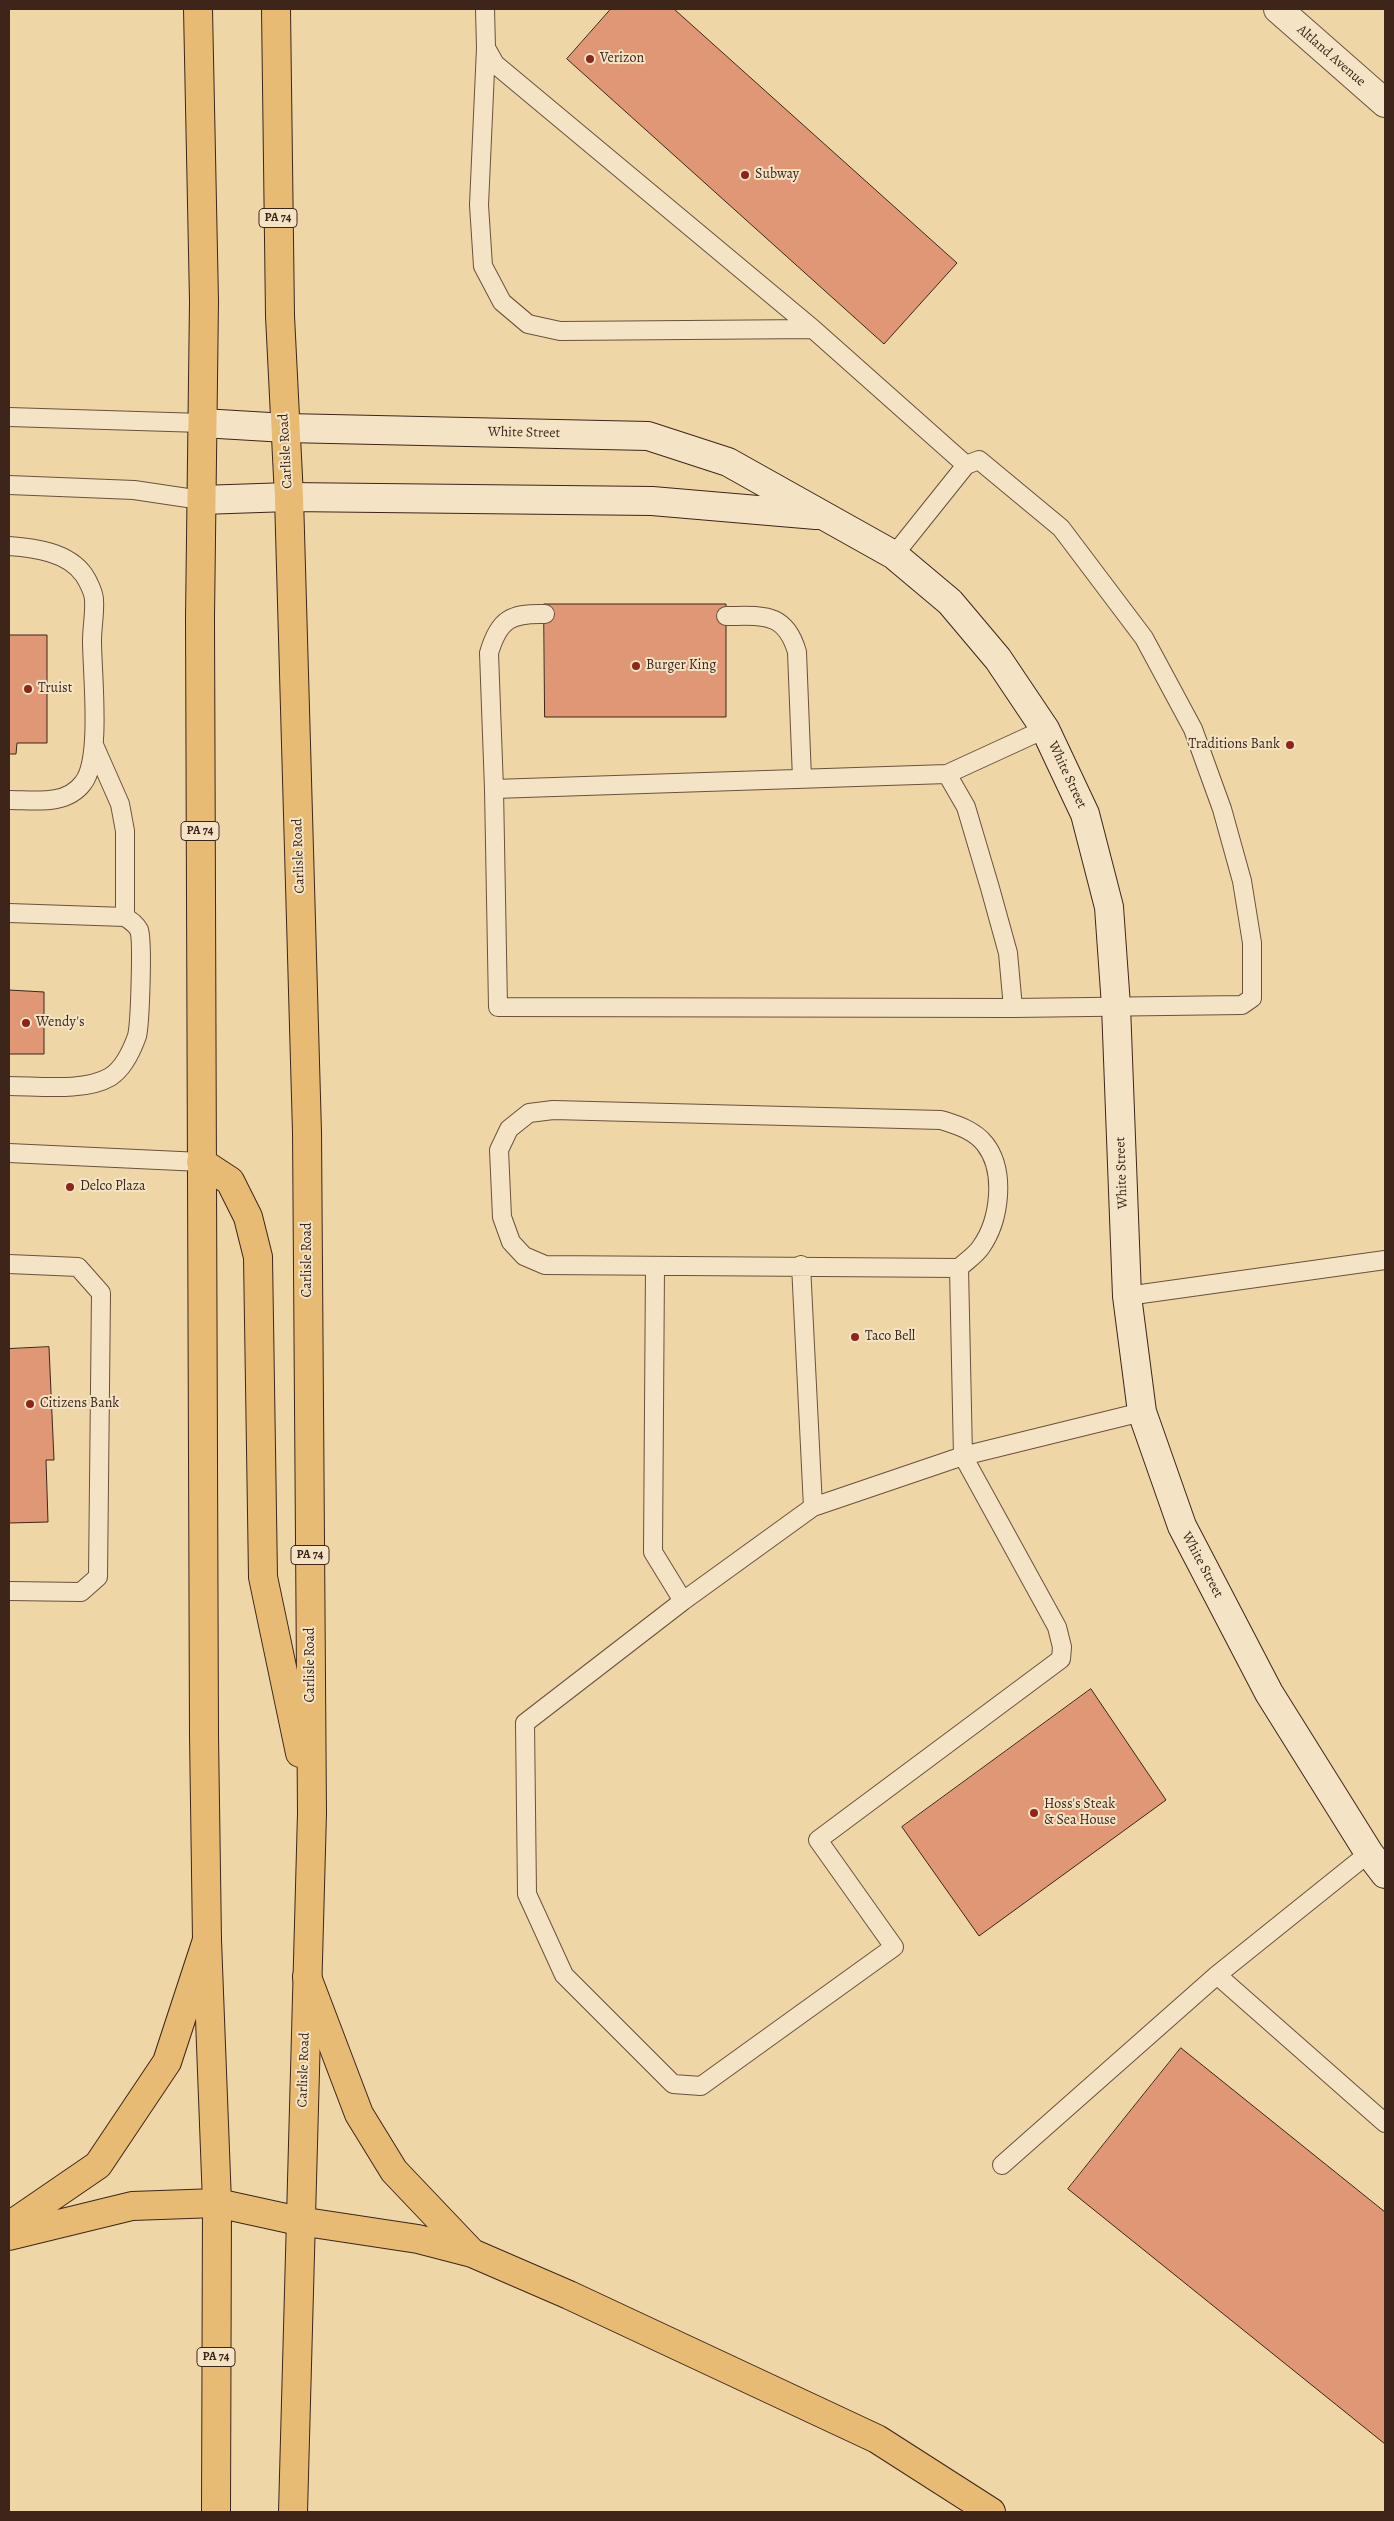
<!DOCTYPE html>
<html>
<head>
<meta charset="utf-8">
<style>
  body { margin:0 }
  #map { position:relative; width:1394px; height:2521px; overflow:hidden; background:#eed6a6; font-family:Alegreya,serif }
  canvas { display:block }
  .frame { position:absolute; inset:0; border:10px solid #3e251a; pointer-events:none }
</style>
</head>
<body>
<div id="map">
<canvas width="1394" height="2521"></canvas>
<div class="frame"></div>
</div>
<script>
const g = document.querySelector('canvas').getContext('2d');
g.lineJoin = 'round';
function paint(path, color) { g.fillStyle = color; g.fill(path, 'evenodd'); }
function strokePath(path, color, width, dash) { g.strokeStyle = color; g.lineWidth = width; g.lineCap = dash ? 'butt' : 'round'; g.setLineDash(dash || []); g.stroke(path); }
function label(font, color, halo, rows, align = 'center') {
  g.font = font + ' Alegreya,serif'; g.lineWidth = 4; g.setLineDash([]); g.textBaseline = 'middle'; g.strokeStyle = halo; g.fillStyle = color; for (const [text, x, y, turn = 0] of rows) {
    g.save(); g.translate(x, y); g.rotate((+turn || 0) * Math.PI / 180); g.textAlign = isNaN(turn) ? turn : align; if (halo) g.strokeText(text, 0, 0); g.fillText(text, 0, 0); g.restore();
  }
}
const building = new Path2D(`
  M611,9H674L957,263L884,344L567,59Z
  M544,604H726V717H545Z
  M9,635H47V743H17L16,754H9Z
  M9,990L44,992V1054H9Z
  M49,1347L54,1460H46L48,1522L9,1523V1349Z
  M1091,1689L1166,1800L979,1936L902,1827Z
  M1181,2048L1385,2212V2444L1068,2189Z`);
const lane = new Path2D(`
  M485,9L486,48L495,64L813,329L966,465
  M486,48L479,205L483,266L502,302L528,324L560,331L813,329
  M9,417L202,423
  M9,485L134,490L201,500
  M9,546C35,548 68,552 84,575C88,581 94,593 94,600C95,613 92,627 92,641C92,673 102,760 83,783C66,806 34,800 9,800
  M894,555L966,465L979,460L1061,528L1144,638L1193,729L1222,809L1242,881L1252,943V998L1242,1005L1013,1008L498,1007L494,789L947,774L1045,729
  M726,616C762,616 785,611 797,652L802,779
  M94,745L120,804L125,831V917
  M947,774L966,807L990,888L1008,953L1013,1008
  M494,789L489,653C499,619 511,613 545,614
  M9,913L125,917C131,921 136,924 139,930C143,940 140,1024 137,1036C132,1050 123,1069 110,1077C85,1092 38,1086 9,1086
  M9,1153L201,1162
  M9,1264L78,1267L101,1293L98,1577L81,1592L9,1591
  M801,1265L813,1507
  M655,1266L653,1552L683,1601
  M959,1268C966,1261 976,1255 981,1247C1000,1220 1006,1171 985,1144C974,1130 957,1125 941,1120L553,1110L529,1113L509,1129L499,1150L502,1217L511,1242L524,1256L545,1265L959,1268L963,1456L1057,1627L1062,1647L1061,1659L818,1840L894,1947L701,2086L673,2084L564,1975L527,1894L525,1723L683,1601L813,1507L963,1456L1142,1412
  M1127,1296L1385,1260
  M1217,1975L1385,2123
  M1002,2165L1217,1975L1369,1853`);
const street = new Path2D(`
  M1278,9L1385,103`);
const secondary = new Path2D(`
  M202,423L286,428L648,436L728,462L894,555L950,602L998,659L1045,729L1085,814L1109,907L1116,1006L1127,1296L1142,1412L1182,1526L1269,1693L1369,1853L1385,1874
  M201,500L289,497L652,501L816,515`);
const primary = new Path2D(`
  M198,9L204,301L200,617L204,1735L207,1940L217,2203L216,2512
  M276,9L280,316L289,497L307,1132L312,1813L293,2512
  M201,1162L230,1181L248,1217L258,1257L263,1577L300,1753`);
const highway = new Path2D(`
  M307,1977L359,2114L394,2171L472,2253
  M9,2226L98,2165L167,2062L207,1940
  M9,2236L132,2206L217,2203L299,2221L418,2239L472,2253L569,2295L877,2439L991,2512`);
const markers = [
  [590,59,5,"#8f2418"],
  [745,175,5,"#8f2418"],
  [636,666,5,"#8f2418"],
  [28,689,5,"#8f2418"],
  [1290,745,5,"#8f2418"],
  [26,1023,5,"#8f2418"],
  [70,1187,5,"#8f2418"],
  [855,1337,5,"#8f2418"],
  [30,1404,5,"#8f2418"],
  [1034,1813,5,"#8f2418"]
];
const shields = [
  [278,218,38],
  [200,831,38],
  [310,1555,38],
  [216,2357,38]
];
const shieldNames = [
  ["PA 74",278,218],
  ["PA 74",200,831],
  ["PA 74",310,1555],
  ["PA 74",216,2357]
];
const streetNames = [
  ["Altland Avenue",1331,56,41],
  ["White Street",524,433,1],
  ["Carlisle Road",286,451,-93],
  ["White Street",1067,775,65],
  ["Carlisle Road",299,856,-92],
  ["White Street",1122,1173,-92],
  ["Carlisle Road",308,1260,-90],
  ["White Street",1202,1565,62],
  ["Carlisle Road",311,1665,-90],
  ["Carlisle Road",304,2070,-88]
];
const poiNames = [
  ["Verizon",600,59],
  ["Subway",755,175],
  ["Burger King",646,666],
  ["Truist",38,689],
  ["Traditions Bank",1280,745,"right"],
  ["Wendy's",36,1023],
  ["Delco Plaza",80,1187],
  ["Taco Bell",865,1337],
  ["Citizens Bank",40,1404],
  ["Hoss's Steak",1044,1805],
  ["& Sea House",1044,1821]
];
paint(building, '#df9775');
strokePath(building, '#3e251a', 1);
strokePath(lane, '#6a513d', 20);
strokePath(street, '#6a513d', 30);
strokePath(secondary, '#3e251a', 30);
strokePath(primary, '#3e251a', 30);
strokePath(highway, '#3e251a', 30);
strokePath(lane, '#f4e4c5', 18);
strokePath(street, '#f4e4c5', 28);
strokePath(secondary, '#f4e4c5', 28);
strokePath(primary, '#e7bb73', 28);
strokePath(highway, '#e7bb73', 28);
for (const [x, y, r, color] of markers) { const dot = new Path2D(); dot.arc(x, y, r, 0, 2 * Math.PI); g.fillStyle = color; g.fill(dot); strokePath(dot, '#f4e4c5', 2); }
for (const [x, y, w] of shields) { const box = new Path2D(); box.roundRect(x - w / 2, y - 9.5, w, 19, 4); g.fillStyle = '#f4e4c5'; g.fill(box); strokePath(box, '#3e251a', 1); }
label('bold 12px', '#3e251a', null, shieldNames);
label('14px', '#3e251a', '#f4e4c5', streetNames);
label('14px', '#3e251a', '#f4e4c5', poiNames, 'left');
</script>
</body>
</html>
